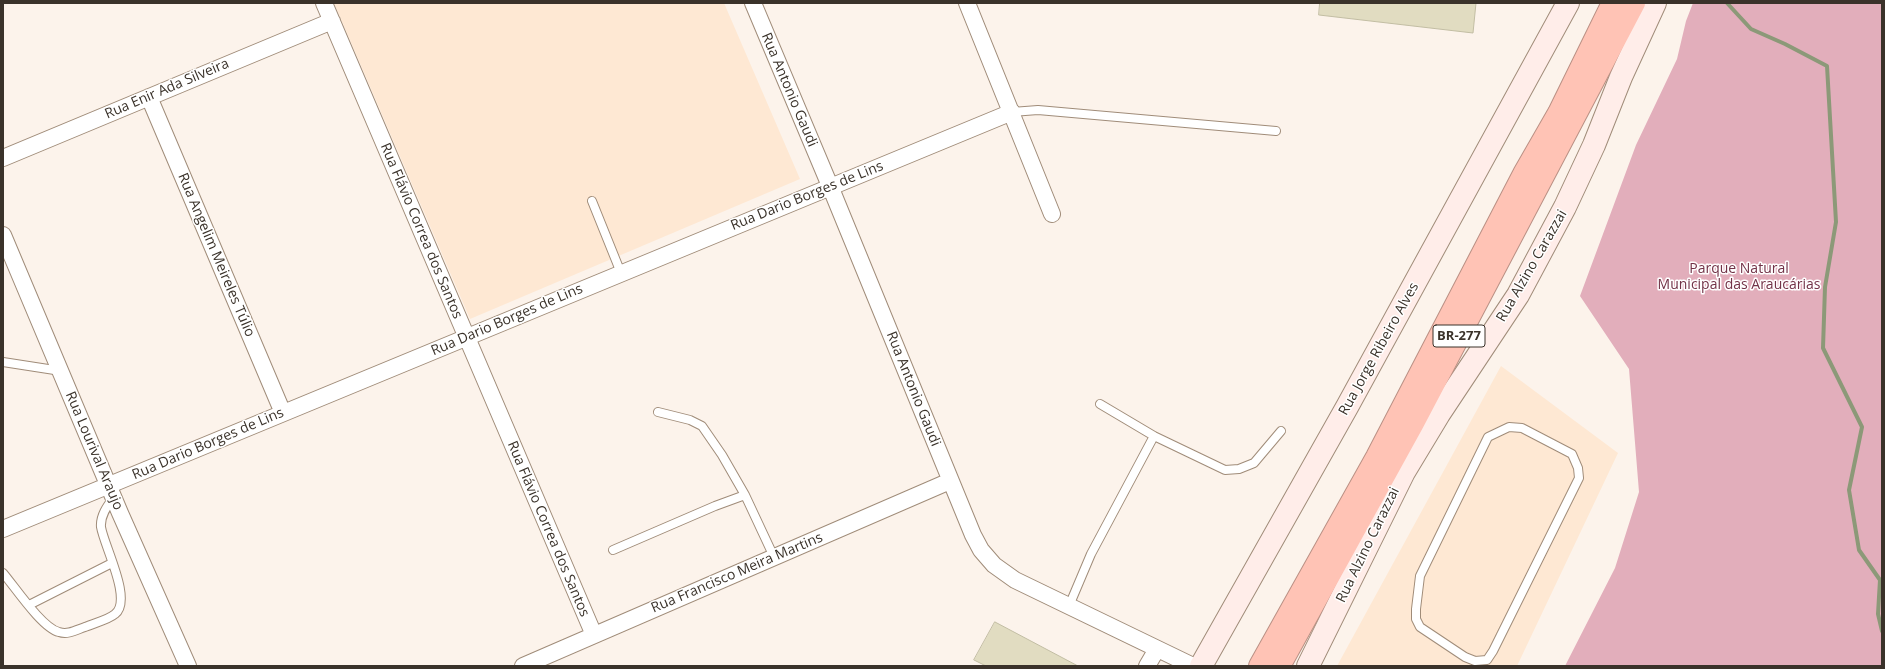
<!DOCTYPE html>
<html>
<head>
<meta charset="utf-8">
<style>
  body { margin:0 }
  #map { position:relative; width:1885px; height:669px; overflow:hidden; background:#fcf3eb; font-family:"Open Sans",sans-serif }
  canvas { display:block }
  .frame { position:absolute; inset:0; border:4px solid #3a322a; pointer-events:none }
</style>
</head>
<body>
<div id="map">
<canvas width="1885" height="669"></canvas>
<div class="frame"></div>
</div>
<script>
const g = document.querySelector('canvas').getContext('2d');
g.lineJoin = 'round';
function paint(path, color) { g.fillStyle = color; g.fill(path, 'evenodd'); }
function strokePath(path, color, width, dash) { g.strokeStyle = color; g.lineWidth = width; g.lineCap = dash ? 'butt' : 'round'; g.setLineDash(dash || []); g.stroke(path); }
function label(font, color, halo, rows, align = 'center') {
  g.font = font + ' "Open Sans",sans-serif'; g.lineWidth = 3; g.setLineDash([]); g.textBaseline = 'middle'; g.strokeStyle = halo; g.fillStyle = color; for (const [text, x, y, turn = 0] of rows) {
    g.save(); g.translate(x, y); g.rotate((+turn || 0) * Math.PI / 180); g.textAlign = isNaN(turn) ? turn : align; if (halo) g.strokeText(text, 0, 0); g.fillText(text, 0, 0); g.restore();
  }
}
const built = new Path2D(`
  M334,3H724L800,179L470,319Z
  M1501,366L1618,453L1517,666H1337Z`);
const forest = new Path2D(`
  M1693,3H1882V666H1565L1615,568L1639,492L1629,369L1580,296L1636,145L1677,59L1686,21Z`);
const stream = new Path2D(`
  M1727,3L1751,29L1785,44L1827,66L1836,222L1825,287L1823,348L1862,427L1849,490L1859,550L1880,580L1878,614L1882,631`);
const building = new Path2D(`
  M1320,3H1476L1473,33L1319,15Z
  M995,622L1078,666H986L974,660Z`);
const service = new Path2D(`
  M1012,112L1038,110L1276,131
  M592,201L621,273
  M3,362L61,371
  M1100,404L1154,436L1225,470L1239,469L1254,463L1281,431
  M658,412L690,420L702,426L722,455L745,495L774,557
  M1509,427L1522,428L1572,454L1578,468L1579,478L1493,651L1487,660L1475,661L1465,657L1420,627L1416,619V609L1420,576L1488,437Z
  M613,550L715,506L745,495
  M3,573C15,587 42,628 59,632C68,635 76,630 85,627C94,623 108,620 115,614C133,600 104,546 101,527C100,516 107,506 114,497
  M29,605L112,563
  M1069,606L1091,554L1154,436`);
const minor = new Path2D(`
  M324,3L594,635
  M753,3L830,186L973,535L981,550L994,565L1015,580L1193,666
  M967,3L1052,214
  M149,97L283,413
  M3,158L332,21
  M3,235L120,513L188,666
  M3,529L1012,112
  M523,666L950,481
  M1147,666L1157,649`);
const secondary = new Path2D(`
  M1201,666L1347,407L1568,3
  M1308,666L1404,472L1439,414L1518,295L1565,207L1594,145L1621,77L1655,3`);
const motorway = new Path2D(`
  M1260,666L1377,457L1524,174L1559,113L1613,3
  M1279,666L1413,423L1634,3`);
const shields = [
  [1459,336,52]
];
const shieldNames = [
  ["BR-277",1459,336]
];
const streetNames = [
  ["Rua Enir Ada Silveira",167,89,-23],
  ["Rua Antonio Gaudi",789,90,67],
  ["Rua Dario Borges de Lins",807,196,-22],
  ["Rua Flávio Correa dos Santos",421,231,67],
  ["Rua Angelim Meireles Túlio",216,255,67],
  ["Rua Alzino Carazzai",1532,266,-60],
  ["Rua Dario Borges de Lins",507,320,-23],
  ["Rua Jorge Ribeiro Alves",1379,349,-61],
  ["Rua Antonio Gaudi",913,389,68],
  ["Rua Dario Borges de Lins",208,444,-23],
  ["Rua Lourival Araujo",94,451,67],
  ["Rua Flávio Correa dos Santos",548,529,67],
  ["Rua Alzino Carazzai",1368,545,-64],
  ["Rua Francisco Meira Martins",737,573,-23]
];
const parkNames = [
  ["Parque Natural",1739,269],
  ["Municipal das Araucárias",1739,285]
];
paint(built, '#fee8d3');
paint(forest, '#e2aebb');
strokePath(stream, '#8c9978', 4);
paint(building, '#e1dcc1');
strokePath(building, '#c2bda3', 1);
strokePath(service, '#a08c79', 10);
strokePath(minor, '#a08c79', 18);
strokePath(secondary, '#a08c79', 24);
strokePath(motorway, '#ba9084', 24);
strokePath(service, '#fff', 8);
strokePath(minor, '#fff', 16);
strokePath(secondary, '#ffede9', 22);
strokePath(motorway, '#ffc3b5', 22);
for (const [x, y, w] of shields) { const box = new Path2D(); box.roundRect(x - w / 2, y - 11, w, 22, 3); g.fillStyle = '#fff'; g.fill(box); strokePath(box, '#3a322a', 1); }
label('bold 13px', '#3a322a', null, shieldNames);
label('14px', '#3a322a', '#fff', streetNames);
label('14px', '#723247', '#fff', parkNames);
</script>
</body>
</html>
